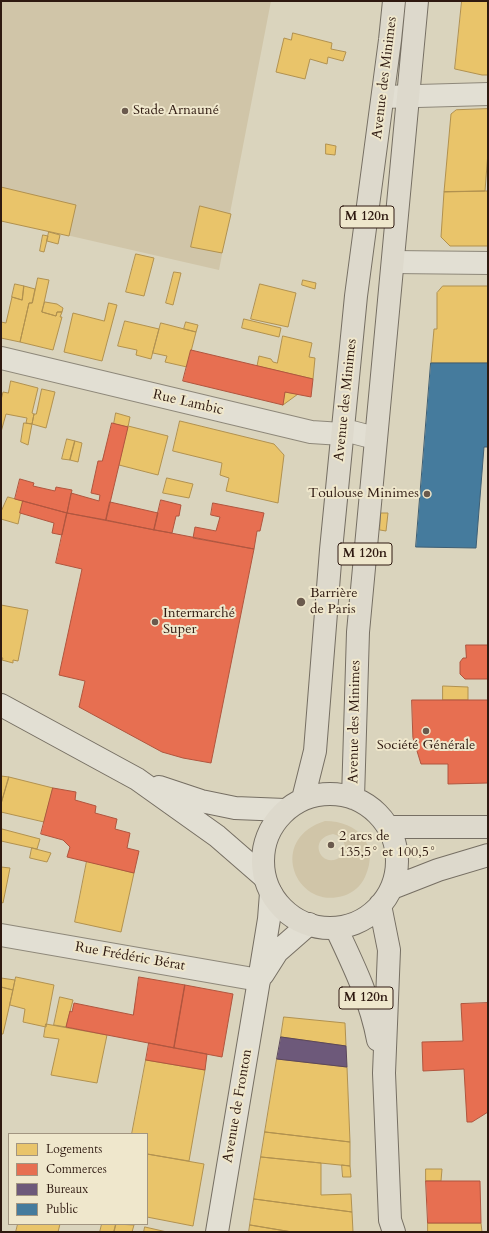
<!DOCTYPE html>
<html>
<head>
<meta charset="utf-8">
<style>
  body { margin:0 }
  #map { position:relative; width:489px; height:1233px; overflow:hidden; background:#dad4bd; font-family:Cardo,serif }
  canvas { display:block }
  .frame { position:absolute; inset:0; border:2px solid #2e1910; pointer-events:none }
  .legend { position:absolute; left:8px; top:1133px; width:140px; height:92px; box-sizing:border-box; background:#efe7cc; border:1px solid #a29581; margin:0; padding:5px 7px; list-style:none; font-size:12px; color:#2e1910 }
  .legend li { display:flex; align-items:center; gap:8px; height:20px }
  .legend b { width:20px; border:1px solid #a29581 }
</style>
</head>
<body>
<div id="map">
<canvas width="489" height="1233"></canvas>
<div class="frame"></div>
<ul class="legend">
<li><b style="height:11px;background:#e9c46a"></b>Logements</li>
<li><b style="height:11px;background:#e76f51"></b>Commerces</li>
<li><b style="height:11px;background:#6d597a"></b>Bureaux</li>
<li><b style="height:11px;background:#457b9d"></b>Public</li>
</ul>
</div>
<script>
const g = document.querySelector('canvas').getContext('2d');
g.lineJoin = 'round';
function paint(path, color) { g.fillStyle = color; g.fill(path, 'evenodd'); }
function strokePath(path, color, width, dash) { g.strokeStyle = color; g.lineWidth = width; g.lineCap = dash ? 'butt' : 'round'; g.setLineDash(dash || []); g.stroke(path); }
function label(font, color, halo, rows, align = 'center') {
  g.font = font + ' Cardo,serif'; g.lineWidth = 4; g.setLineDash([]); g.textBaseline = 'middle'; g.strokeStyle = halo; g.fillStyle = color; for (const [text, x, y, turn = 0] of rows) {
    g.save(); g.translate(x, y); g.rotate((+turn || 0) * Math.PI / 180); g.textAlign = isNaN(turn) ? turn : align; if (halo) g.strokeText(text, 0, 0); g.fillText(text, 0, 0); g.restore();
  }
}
const green = new Path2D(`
  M1,1H271L219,270L1,220Z
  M325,821C358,821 380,845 365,877C361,886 353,893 343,896C295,910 267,839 325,821ZM333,834C344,837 347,844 343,855C323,873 305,839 333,834Z`);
const homes = new Path2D(`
  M462,1H488V75H482L455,69Z
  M293,33L332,43L331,49L346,52L343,61L328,57L327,64L310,59L305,79L276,72L284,38L291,40Z
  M488,109V152L485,191L444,192L451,114L456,110Z
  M326,144L336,146L335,155L326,154Z
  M1,187L76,205L69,236L1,221Z
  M485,191H488V246H450L441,237L444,192Z
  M200,206L231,214L222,253L191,247Z
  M49,232L60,235L58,244L47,241Z
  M43,235L48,236L44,252L40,251Z
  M136,254L154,258L144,296L126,292Z
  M174,272L181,273L173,305L166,303Z
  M38,278L49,280L42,312L56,316L57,312H62L60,317H62L53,350L20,342L29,303H32Z
  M303,280L316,283L315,289L302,285Z
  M15,284L24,286L22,300L12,297Z
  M260,284L296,293L288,327L251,319Z
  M24,286L35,289L32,303H29L20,342L1,338V322L6,323L12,297L22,300Z
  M443,286H488V363H431L434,329H437V293Z
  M45,302L57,304L63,308L62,312H57L56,316L42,312Z
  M109,303L117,305L102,361L64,352L73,313L104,321Z
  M244,319L281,328L279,337L242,328Z
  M125,321L159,329L151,359L136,355L137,350L118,346Z
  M186,322L198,325L196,332L184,329Z
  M161,323L196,332L187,367L165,362L167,356L153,353Z
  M283,336L312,343L309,357L315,358L313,379L257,366L259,356L271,359L273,362L277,363Z
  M11,381L38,388L32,413L34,414L32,424L26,423L27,418L6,414L1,432V400L3,392L8,393Z
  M42,389L55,392L46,428L32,424L34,414H36Z
  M285,392L298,394L283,405Z
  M116,413L130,417L128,427L114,424Z
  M180,421L274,444L284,455L278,503L226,491L229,478L220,475L222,463L173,451Z
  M24,423L32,424L28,445L21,442Z
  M128,426L168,436L158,475L119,465Z
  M67,439L75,441L70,460L62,459Z
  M75,441L82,443L78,462L70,460Z
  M167,478L193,484L189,498L163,493Z
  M8,497L23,501L18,524L1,519V512Z
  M381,513H388L386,531L380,530Z
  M1,605L28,610L18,661L13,660V663L2,660L3,658H1Z
  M443,686L468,687V700H443Z
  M1,776L9,777L1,804Z
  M9,777L53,788L44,822L1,812V804Z
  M2,829L40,839L37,849L1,841Z
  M32,848L51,853L47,862L30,858Z
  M87,861L134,873L121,932L75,922Z
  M1,867L10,868L3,903L1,902Z
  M16,977L54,985L46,1027L23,1022L25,1009L10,1005Z
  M1,978L15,980L13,990L1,987Z
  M1,987L13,990L3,1034H1Z
  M60,997L73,1000L66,1027L54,1025Z
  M284,1017L345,1023L346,1046L281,1037Z
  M46,1024L107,1035L97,1083L51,1075L59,1039L44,1037Z
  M277,1059L347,1067L350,1142L265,1132Z
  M146,1060L205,1070L189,1161L147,1154V1134H132Z
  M265,1132L350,1142V1166L261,1157Z
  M147,1154L204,1164L193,1226L147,1217Z
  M261,1157L321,1163V1195L351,1194L352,1212L254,1199Z
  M342,1165L350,1166L351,1177H343Z
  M426,1169H442L441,1181H426Z
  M254,1199L352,1212L353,1232H292L250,1225Z
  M428,1223H481L482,1232H428Z
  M18,1224H60L58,1232H16Z
  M102,1224H116L114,1232H100Z
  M116,1224L134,1225L132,1232H114Z
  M250,1225L292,1232H249Z
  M145,1227L167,1232H144Z`);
const shops = new Path2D(`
  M191,350L313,379L311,397L285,392L283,405L183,381Z
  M112,423L128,427L106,520L67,513L71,493L99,501L100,495L91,493L98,461H102Z
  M20,479L34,483L33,486L55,491L56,487L72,490L67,513L15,499Z
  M161,500L181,505L179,516H176L172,533L154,530Z
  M23,501L67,513L62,535L52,533L54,523L20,513Z
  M110,502L158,513L154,530L106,520Z
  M213,503L264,513L260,531H257L254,549L193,538L195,527L216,531L220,517L211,515Z
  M67,513L254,549L211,763L183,758L162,752L79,707L85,681L59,675L82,569L56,563Z
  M466,645H488V679H465L460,674V662L463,658H466Z
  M412,700H488V783L448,784V764H421L413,738Z
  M53,788L76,792L75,800L96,806L95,813L117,819L115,829L130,833L127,848L139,851L134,873L67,857L70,847L63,840L41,834Z
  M139,977L185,985L174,1048L66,1027L70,1011L72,1012L74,1003L133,1015Z
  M185,985L233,994L222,1057L174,1048Z
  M488,1003V1112L472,1122H467L464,1069L423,1071L422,1042L463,1041L461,1004Z
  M149,1043L207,1054L205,1070L146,1060Z
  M426,1181H480L481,1223H428Z`);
const offices = new Path2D(`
  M281,1037L346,1046L347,1067L277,1059Z`);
const public = new Path2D(`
  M431,363H488V447H484L476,548L416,547Z`);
const street = new Path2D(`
  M383,97L488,94
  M393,262L488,263
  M1,358L311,432L342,434L352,432L375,438
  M1,935L259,980`);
const secondary = new Path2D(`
  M1,705L137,779L217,836L263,876
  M159,787L201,801L235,808L285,810
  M263,974L277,952L309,924
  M217,1232L259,980L269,919L271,893`);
const primary = new Path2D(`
  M263 861a67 67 0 1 1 134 0a67 67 0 1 1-134 0Z
  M353,798L358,632L417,1
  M303,799L315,751L331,550L356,296L390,40L394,1
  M388,827H488
  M392,888L438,870L488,855
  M380,905L389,950L384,1073L390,1220L394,1232
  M336,928C353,964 371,1001 378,1040`);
const markers = [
  [125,111,4,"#6a5a4d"],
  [427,494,4,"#6a5a4d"],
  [301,602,5,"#6a5a4d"],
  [155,622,4,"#6a5a4d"],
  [426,731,4,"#6a5a4d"],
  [331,845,4,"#6a5a4d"]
];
const shields = [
  [367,217,54],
  [365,554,54],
  [366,998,54]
];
const shieldNames = [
  ["M 120n",367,217],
  ["M 120n",365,554],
  ["M 120n",366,998]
];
const streetNames = [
  ["Avenue des Minimes",385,78,-83],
  ["Avenue des Minimes",346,400,-84],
  ["Rue Lambic",188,403,13],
  ["Avenue des Minimes",355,722,-89],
  ["Rue Frédéric Bérat",130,957,10],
  ["Avenue de Fronton",238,1106,-80]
];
const poiNames = [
  ["Stade Arnauné",133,111],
  ["Toulouse Minimes",419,494,"right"],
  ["Barrière",310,594],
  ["de Paris",310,610],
  ["Intermarché",163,614],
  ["Super",163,630],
  ["Société Générale",426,746,"center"],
  ["2 arcs de",339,837],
  ["135,5° et 100,5°",339,853]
];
paint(green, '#d0c5a8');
paint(homes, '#e9c46a');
strokePath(homes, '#b1914f', 1);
paint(shops, '#e76f51');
strokePath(shops, '#b0553e', 1);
paint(offices, '#6d597a');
strokePath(offices, '#5a465a', 1);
paint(public, '#457b9d');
strokePath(public, '#3e5e73', 1);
strokePath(street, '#8e887a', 24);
strokePath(secondary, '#766f63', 24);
strokePath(primary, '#766f63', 24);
strokePath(street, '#e2dfd3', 22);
strokePath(secondary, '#e2dfd3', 22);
strokePath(primary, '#ddd9cc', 22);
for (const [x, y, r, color] of markers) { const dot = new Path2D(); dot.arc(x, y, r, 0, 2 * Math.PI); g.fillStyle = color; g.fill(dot); strokePath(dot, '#efe7cc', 1.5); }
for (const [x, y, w] of shields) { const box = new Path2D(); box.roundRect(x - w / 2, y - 11, w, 22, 3); g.fillStyle = '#efe7cc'; g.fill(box); strokePath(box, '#2e1910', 1); }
label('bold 13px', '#2e1910', null, shieldNames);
label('14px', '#2e1910', '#efe7cc', streetNames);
label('14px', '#2e1910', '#efe7cc', poiNames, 'left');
</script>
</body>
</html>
